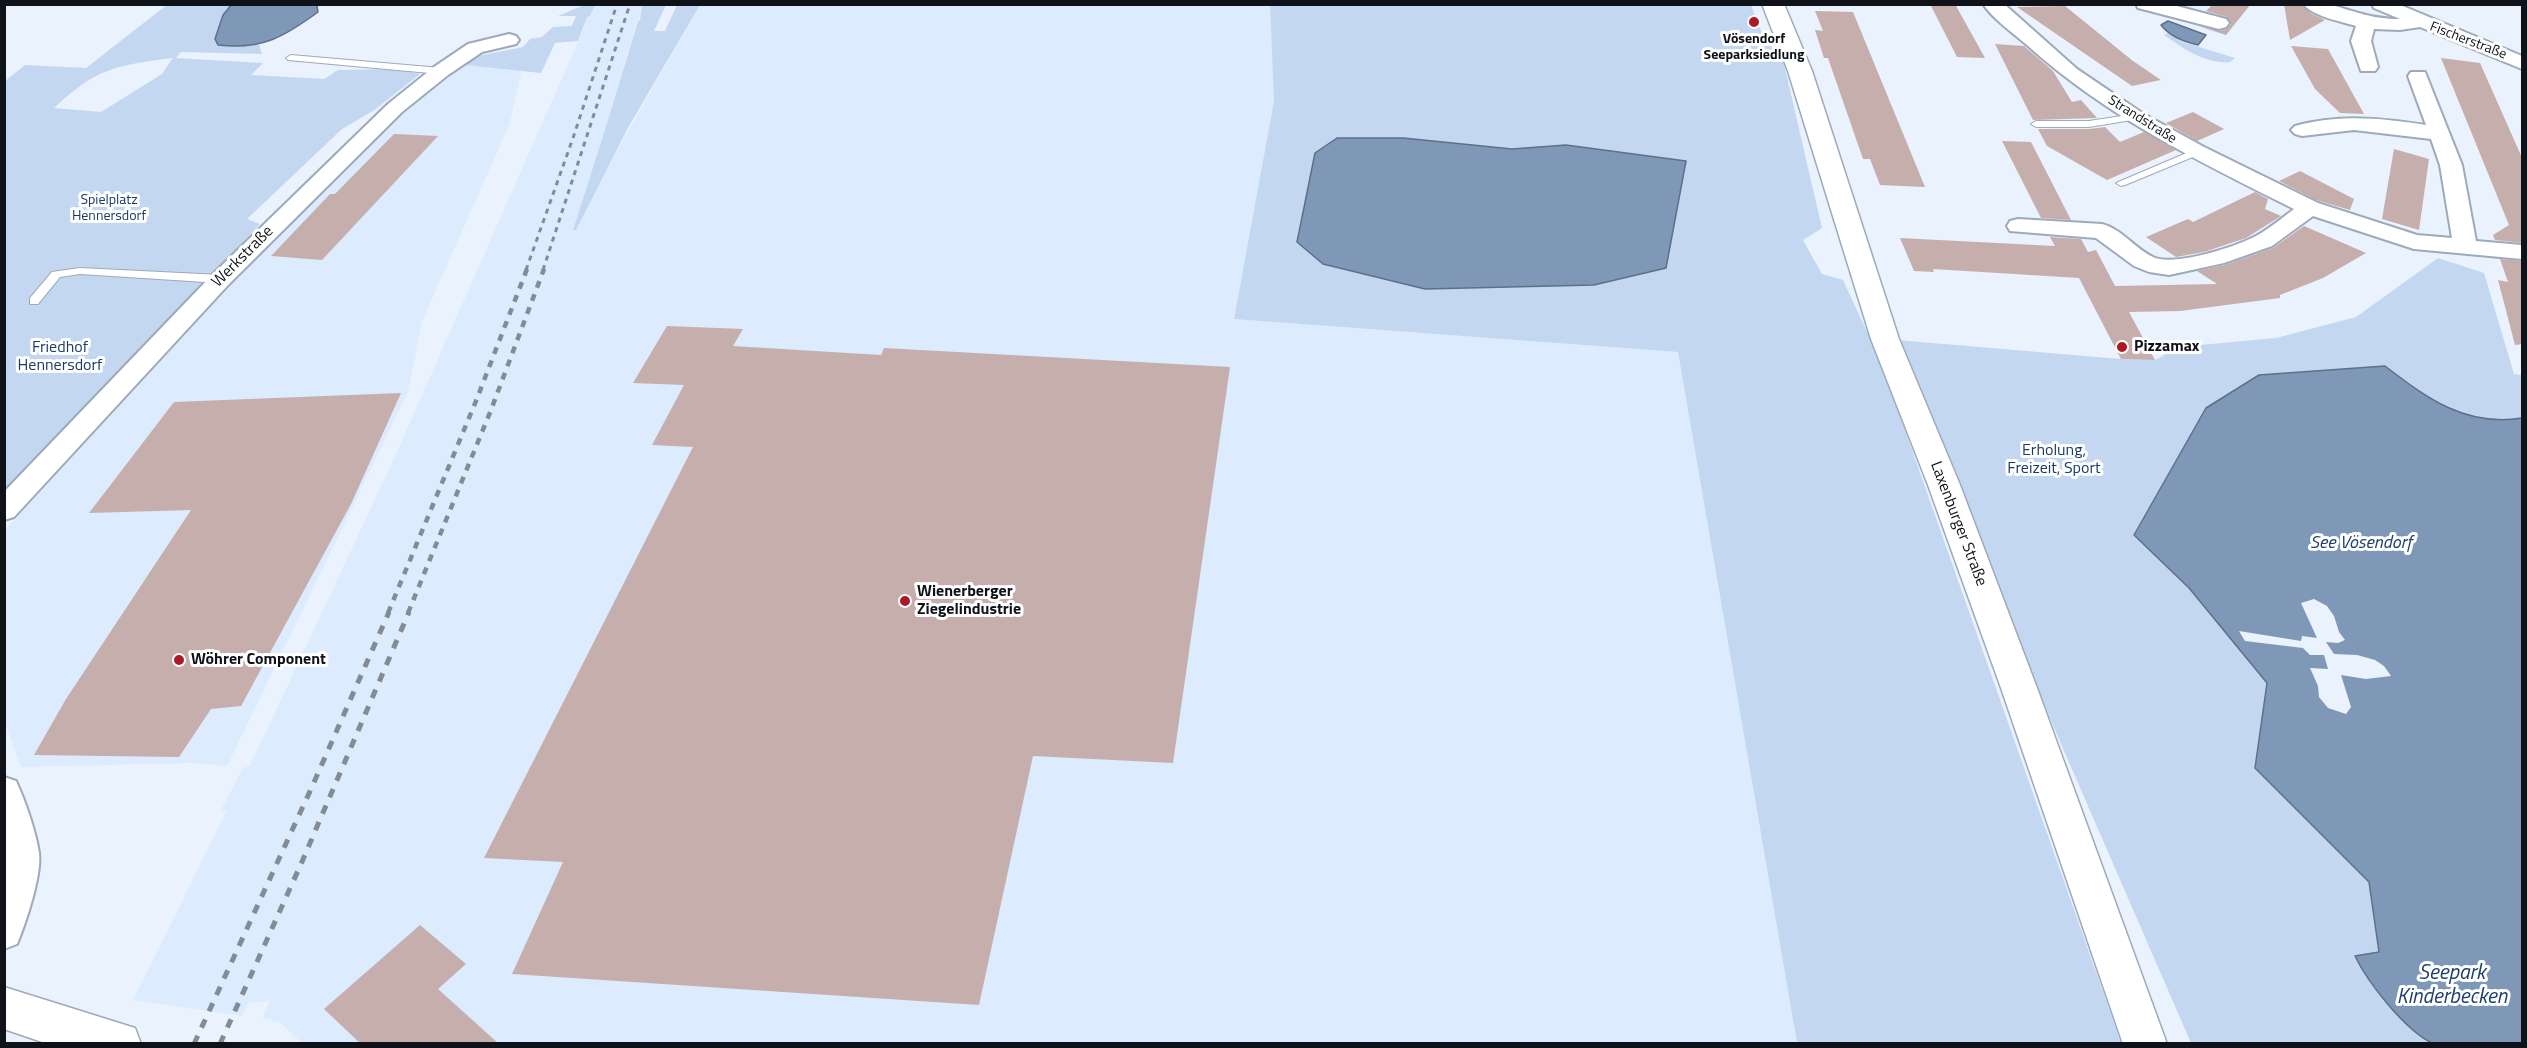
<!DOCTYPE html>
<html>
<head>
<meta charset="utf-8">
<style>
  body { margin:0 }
  #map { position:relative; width:2527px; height:1048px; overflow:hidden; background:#eaf2fd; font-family:"Titillium Web",sans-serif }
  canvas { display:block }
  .frame { position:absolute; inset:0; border:6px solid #0f1319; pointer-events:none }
</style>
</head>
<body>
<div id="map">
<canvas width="2527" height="1048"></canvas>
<div class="frame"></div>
</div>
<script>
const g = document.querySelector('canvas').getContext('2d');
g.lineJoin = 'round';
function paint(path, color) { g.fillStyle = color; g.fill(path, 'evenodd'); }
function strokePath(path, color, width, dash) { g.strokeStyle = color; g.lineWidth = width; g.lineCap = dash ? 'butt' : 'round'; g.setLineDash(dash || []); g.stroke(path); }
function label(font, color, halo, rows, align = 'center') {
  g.font = font + ' "Titillium Web",sans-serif'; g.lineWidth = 6; g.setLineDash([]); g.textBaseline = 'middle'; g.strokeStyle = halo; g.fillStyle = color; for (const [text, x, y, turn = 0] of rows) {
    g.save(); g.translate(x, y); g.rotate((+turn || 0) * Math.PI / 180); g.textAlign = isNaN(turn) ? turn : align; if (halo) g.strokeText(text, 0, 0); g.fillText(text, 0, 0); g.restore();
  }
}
const built = new Path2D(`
  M595,5H642L639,14H642L637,21L609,117L573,229L700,5H1270L1274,101L1234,319L1678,352L1797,1043L303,1044L280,1022L263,1018L269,1001L248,1003L242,1016L133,1000L227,811L221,810L243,768L250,766L392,463L586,24L584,23L587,17L590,16Z
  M457,64L522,69L509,125L422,321L408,392L227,766L192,763L21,767L5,723V530L204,310L402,108Z`);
const green = new Path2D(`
  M168,4L232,5L223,15L215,39L232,46L259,44L262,54L181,52L176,58L263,63L251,75L324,79L338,70L395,69L420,74L373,111L342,129L247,219L260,224L5,495V81L25,65L86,68ZM173,58L162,74L101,112L54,108C96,68 117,65 173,58Z
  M584,5H595L590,16L587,17L578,41L555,43L541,73L457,64L473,57L523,47L530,39L542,37L553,27L572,26L576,16H558Z
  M642,5H666L654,31H665L677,5H700L629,126L576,230H573L609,117L638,21L640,20Z
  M1270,5H1751L1762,34L1784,64L1822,228L1803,240L1822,274L1843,280L1881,362L2121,1043H1797L1678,352L1234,319L1274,101ZM1403,138L1512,149L1566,145L1686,161L1666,268L1594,285L1425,289L1323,264Z
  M2168,33L2183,42L2235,58L2230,62C2204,64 2185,49 2164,35Z
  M2438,258L2484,273L2514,374L2522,375V418C2466,427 2428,399 2385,366L2206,408L2134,535L2186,585L2267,683L2255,768L2369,882L2379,952L2355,957L2392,1009L2432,1043H2191L1885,339L2121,359L2155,360L2179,347L2276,338L2356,317Z`);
const water = new Path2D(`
  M232,4H319V5L317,6L318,12C284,37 262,50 218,45L215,39L223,15Z
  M2168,21L2206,35L2198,45C2185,42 2170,37 2161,25Z
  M1337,138H1403L1512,149L1566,145L1686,161L1666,268L1594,285L1425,289L1323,264L1297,242L1315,153Z
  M2385,366C2428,399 2466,427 2522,418V1043H2432C2405,1030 2368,983 2355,956L2379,952L2369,882L2255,768L2267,683L2189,588L2134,535L2206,408L2259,375Z`);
const pier = new Path2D(`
  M2314,599L2327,606L2334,616L2339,632L2345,640L2338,643L2326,642L2334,654L2357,655L2375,660L2384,666L2391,676L2366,679L2341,675L2351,707L2346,714L2328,708L2319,697L2318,686L2310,668L2328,669L2324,655H2310L2303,648L2245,641L2239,631L2301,641L2302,636L2317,638L2301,603Z`);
const building = new Path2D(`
  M1930,4H1955L1985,58L1957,57Z
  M2213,4H2251L2226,35L2198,26L2220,31L2227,29L2231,24L2227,17L2206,11Z
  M2284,4H2301L2312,14L2325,20L2290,40Z
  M2065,6L2133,61L2161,80L2132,86L2017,7Z
  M1815,11L1853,12L1925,187L1880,185L1870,159H1863L1828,58H1824L1815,30L1823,31Z
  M1995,44L2024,46L2053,71L2072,102L2081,100L2097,118L2033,120Z
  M2291,46L2328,49L2364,114L2340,113L2315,89Z
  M2441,58L2480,63L2523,160V243L2495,240L2493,235L2509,225Z
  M2193,112L2224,129L2197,141L2166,123Z
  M2105,127L2120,142L2144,132L2176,150L2107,180L2047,146L2038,129H2089Z
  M394,134L438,136L322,260L271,256L330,194H335Z
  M2002,141L2031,142L2071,220L2041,218Z
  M2394,149L2429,159L2419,230L2382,219Z
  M2300,171L2354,199L2350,210L2316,200L2279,181Z
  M2255,192L2268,199L2265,209L2281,216L2246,238L2204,252L2176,257L2146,237L2188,219L2193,222Z
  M2304,226L2366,253L2323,278L2280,295V298L2180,311L2129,312L2155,360L2121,359L2079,278L1933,269L1934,272L1914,271L1900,238L2055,246L2050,237L2081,239L2088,252L2096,250L2115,286L2217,284L2197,271L2225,265L2273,248Z
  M2500,259L2523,261V344L2515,345L2498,280L2508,282Z
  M667,326L743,329L733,346L881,355L884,348L1230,367L1173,763L1033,756L979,1005L512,974L563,862L484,858L693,447L652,445L684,385L633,383Z
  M401,393L351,504L241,706L211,709L179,757L34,755L66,699L191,510L89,513L174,402Z
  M420,925L466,964L438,989L499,1044H361L324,1009Z`);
const lane = new Path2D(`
  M291,55L441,68L446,71L441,74L288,60L286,58Z
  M2135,114L2140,117L2138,119L2089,127H2036L2031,124L2036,121H2089Z
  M2196,149L2201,152L2200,154L2125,185L2121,186L2116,183Z
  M80,268L221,275L227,279L221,283L80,274L60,277L38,304H30V298L52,272Z`);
const street = new Path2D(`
  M1983,4H2004L2077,69L2142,113L2204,147L2318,203L2417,235L2452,238L2440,165L2431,139L2354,130L2302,136L2295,134L2291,130L2295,126C2339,114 2381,118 2426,125L2408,76L2411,72H2425L2462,165L2476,241L2522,245V259L2414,249L2313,216L2272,246L2224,263L2169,275L2149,272L2134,266L2096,238L2010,231L2007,226L2010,221L2018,219L2102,224C2122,229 2134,248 2153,257C2174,267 2235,247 2256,236C2269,229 2282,218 2294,209C2198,161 2107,117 2027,45C2012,32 1994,20 1983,4Z
  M2136,4H2169L2226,19L2229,23L2226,27L2219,29L2138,8Z
  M2303,4C2312,4 2323,3 2331,5C2358,12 2371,19 2400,19L2374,8L2372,4H2398L2522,56V69L2420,27L2400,30L2374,29L2371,41L2378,67L2375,71H2361L2351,41L2356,26C2340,21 2314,17 2303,4Z
  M509,34L516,36L519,40L516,44L482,52L448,75L402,112L229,284L14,517L4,520V492L213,274L388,104L434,67L468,44Z
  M4,777L16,781C25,800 36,832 39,853C42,874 26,923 17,944L4,949Z`);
const secondary = new Path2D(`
  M1762,4H1784L1812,71L1899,339L1960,485L2037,688L2167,1044H2123L2001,688L1928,485L1871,339L1788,71Z
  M4,987L135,1028L141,1044H48L4,1029Z`);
const railFar2 = new Path2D(`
  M526,270L573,138L617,4
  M543,270L630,4`);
const railFar1 = new Path2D(`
  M388,613L476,401L527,269
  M408,613L491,410L544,269`);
const rail = new Path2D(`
  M194,1044L311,789L389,612
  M220,1044L301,864L409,612`);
const markers = [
  [1754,22,6,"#ac1823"],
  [2122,347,6,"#ac1823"],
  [905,601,6,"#ac1823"],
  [179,660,6,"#ac1823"]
];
const farPoinames = [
  ["Vösendorf",1754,40],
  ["Seeparksiedlung",1754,56]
];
const farStreetnames = [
  ["Fischerstraße",2468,41,21],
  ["Strandstraße",2142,120,32]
];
const farParknames = [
  ["Spielplatz",109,201],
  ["Hennersdorf",109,217]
];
const streetNames = [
  ["Werkstraße",243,257,-45],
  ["Laxenburger Straße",1958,524,69]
];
const poiNames = [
  ["Pizzamax",2134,347],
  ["Wienerberger",917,592],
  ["Ziegelindustrie",917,610],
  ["Wöhrer Component",191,660]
];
const parkNames = [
  ["Friedhof",60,348],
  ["Hennersdorf",60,366],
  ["Erholung,",2054,451],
  ["Freizeit, Sport",2054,469]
];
const waterNames = [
  ["See Vösendorf",2361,544]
];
const nearWaternames = [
  ["Seepark",2452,974],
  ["Kinderbecken",2452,998]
];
paint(built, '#dcebfe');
paint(green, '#c4d7f0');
paint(water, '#8098b7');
strokePath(water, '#5e7088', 1.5);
paint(pier, '#eaf2fd');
paint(building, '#c6aeac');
strokePath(lane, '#9daaba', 2);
strokePath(street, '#9daaba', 4);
strokePath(secondary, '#9daaba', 3);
paint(lane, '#fff');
paint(street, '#fff');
paint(secondary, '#fff');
strokePath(railFar2, '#858b94', 3, [5, 5]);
strokePath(railFar1, '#858b94', 4.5, [7, 7]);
strokePath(rail, '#858b94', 5, [9, 9]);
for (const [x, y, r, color] of markers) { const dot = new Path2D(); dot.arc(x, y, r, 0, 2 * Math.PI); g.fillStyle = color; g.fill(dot); strokePath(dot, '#fefefe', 2); }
label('bold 14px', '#0f1319', '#fefefe', farPoinames);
label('14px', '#0f1319', '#fefefe', farStreetnames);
label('14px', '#1b3c66', '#fefefe', farParknames);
label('16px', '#0f1319', '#fefefe', streetNames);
label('bold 16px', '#0f1319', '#fefefe', poiNames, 'left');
label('16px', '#1b3c66', '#fefefe', parkNames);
label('italic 18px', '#1d3f69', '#fefefe', waterNames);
label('italic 21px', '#1d3f69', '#fefefe', nearWaternames);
</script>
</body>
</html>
